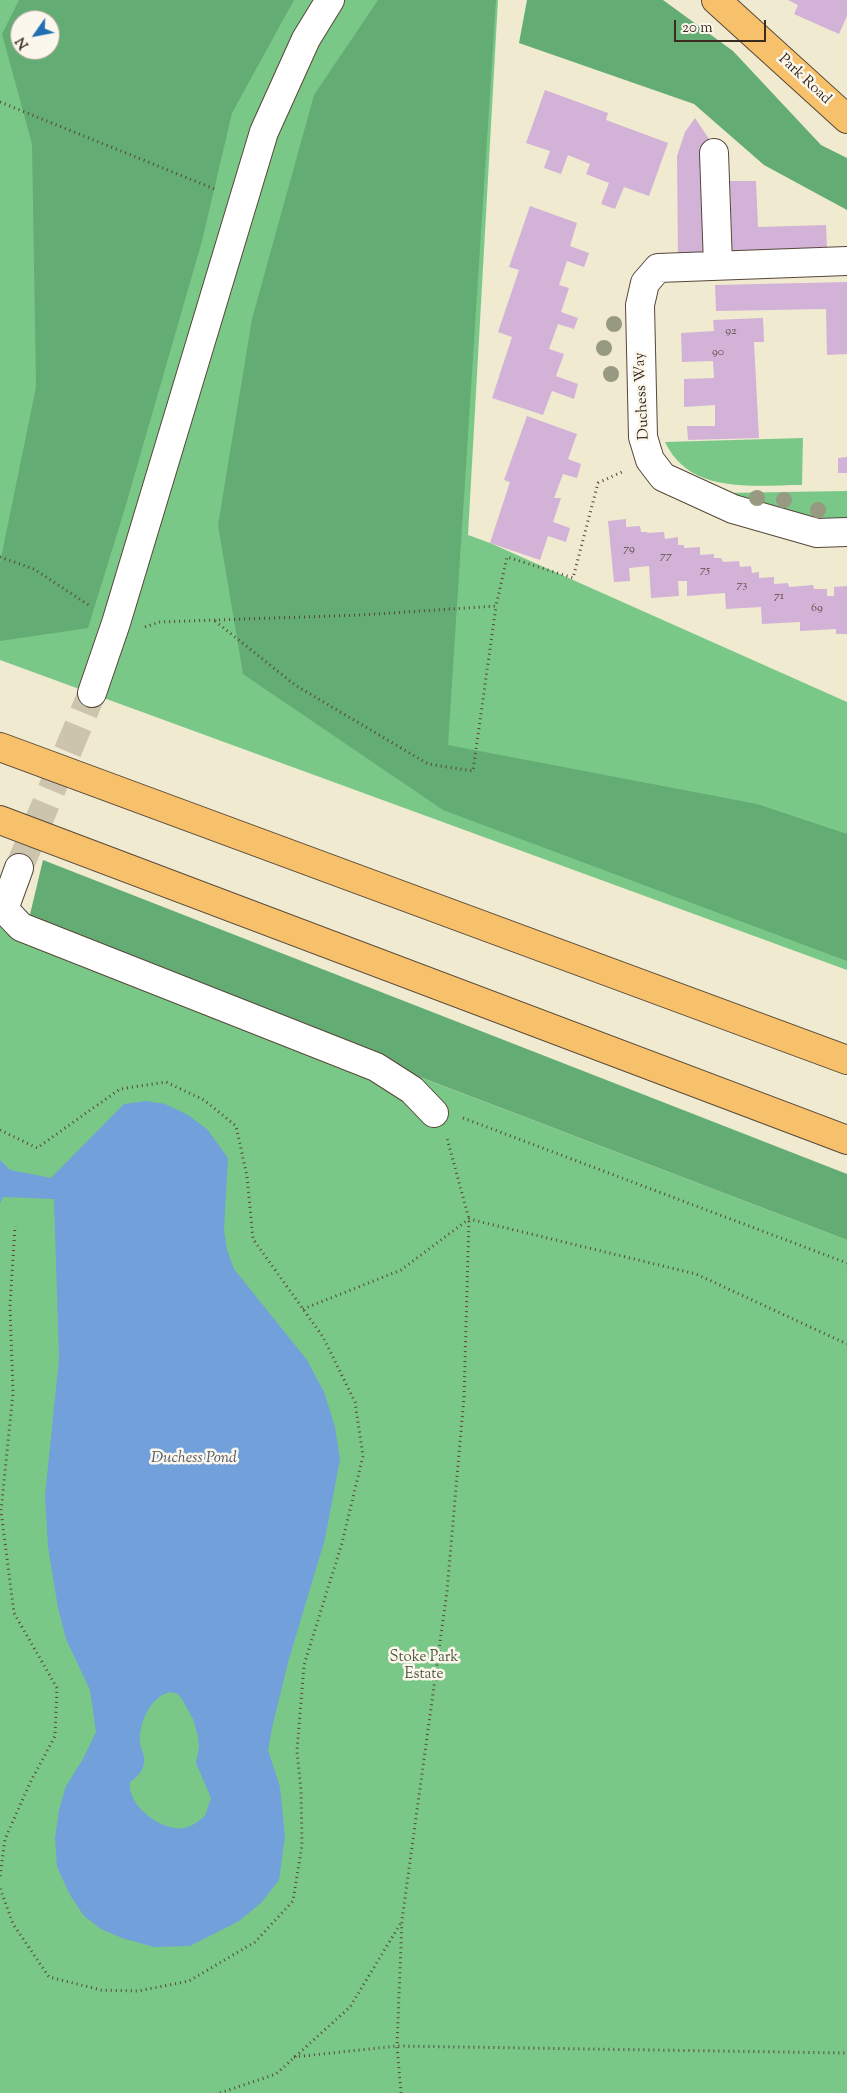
<!DOCTYPE html>
<html>
<head>
<meta charset="utf-8">
<style>
  body { margin:0 }
  #map { position:relative; width:847px; height:2093px; overflow:hidden; background:#f0ead1; font-family:"Sorts Mill Goudy",serif }
  canvas { display:block }
  .north { position:absolute; left:10px; top:10px; width:50px; height:50px; box-sizing:border-box; background:#fbf7ec; border:1px solid #aea59a; border-radius:50%; rotate:237deg; font-size:14px; font-weight:700; line-height:20px; text-align:center; color:#3b2a1e }
  .north::after { content:''; display:block; margin:auto; width:18px; height:22px; background:#1f6fb2; clip-path:polygon(50% 0,100% 100%,50% 72%,0 100%) }
  .scale { position:absolute; left:674px; top:20px; width:92px; height:22px; box-sizing:border-box; border:2px solid #3b2a1e; border-top:0; padding-left:6px; font-size:15px; line-height:18px; white-space:nowrap; color:#3b2a1e; -webkit-text-stroke:4px #fbf7ec; paint-order:stroke }
</style>
</head>
<body>
<div id="map">
<canvas width="847" height="2093"></canvas>
<div class="north">N</div>
<div class="scale">20 m</div>
</div>
<script>
const g = document.querySelector('canvas').getContext('2d');
g.lineJoin = 'round';
function paint(path, color) { g.fillStyle = color; g.fill(path, 'evenodd'); }
function strokePath(path, color, width, dash) { g.strokeStyle = color; g.lineWidth = width; g.lineCap = dash ? 'butt' : 'round'; g.setLineDash(dash || []); g.stroke(path); }
function label(font, color, halo, rows, align = 'center') {
  g.font = font + ' "Sorts Mill Goudy",serif'; g.lineWidth = 5; g.setLineDash([]); g.textBaseline = 'middle'; g.strokeStyle = halo; g.fillStyle = color; for (const [text, x, y, turn = 0] of rows) {
    g.save(); g.translate(x, y); g.rotate((+turn || 0) * Math.PI / 180); g.textAlign = isNaN(turn) ? turn : align; if (halo) g.strokeText(text, 0, 0); g.fillText(text, 0, 0); g.restore();
  }
}
const green = new Path2D(`
  M0,0H498L468,535L490,543L847,702V970L0,660ZM20,20H50V50H20Z
  M803,438L802,485C753,485 690,495 665,442Z
  M847,491V525L828,526L722,493Z
  M0,917L847,1240V2093H0Z`);
const forest = new Path2D(`
  M19,0H294L232,113L202,241L125,508L88,628L0,641V563L36,387L32,144L2,34ZM20,20H50V50H20Z
  M378,0H496L448,745L757,804L847,834V961L443,810L243,674L218,525L252,319L314,95Z
  M527,0H663L733,51L821,145L847,158V210L764,165L694,104L519,43Z
  M43,860L847,1174V1240L27,927Z`);
const water = new Path2D(`
  M146,1101L165,1104L188,1115L207,1129L228,1158L224,1230L227,1250L234,1269L307,1360L324,1392L335,1427L340,1459L325,1539L289,1659L272,1728L268,1750L280,1787L285,1837L279,1880L261,1903L239,1921L190,1946L154,1947L122,1938L101,1929L84,1916L70,1895L57,1867L55,1838L59,1810L66,1786L83,1759L96,1732L90,1690L66,1639L58,1608L48,1547L45,1496L59,1359L54,1199L3,1197L0,1204V1160L10,1170L51,1178L124,1104ZM170,1692L178,1694L182,1699L193,1719L198,1736L199,1747L196,1763L211,1798L205,1816C199,1820 192,1827 185,1828C162,1832 127,1806 130,1782C137,1777 144,1771 144,1761C145,1754 140,1748 140,1742C139,1723 150,1697 170,1692Z`);
const building = new Path2D(`
  M788,0H847V16L839,34L794,14L798,5Z
  M545,90L608,113L606,120L668,143L649,196L624,187L615,209L601,204L609,183L586,174L590,164L568,155L561,174L544,168L550,151L526,143Z
  M695,118L709,139L702,163L703,261H678L677,156L685,132Z
  M730,181H756L758,227L826,225L827,248L732,251Z
  M530,206L577,223L570,246L589,253L584,267L567,261L559,285L569,288L561,312L578,318L574,329L558,324L549,349L564,354L556,376L578,384L574,399L552,391L543,415L492,398L512,337L498,332L519,270L509,267Z
  M847,282V354L827,355L826,309L716,311L715,285Z
  M763,318L764,342H754L759,438L688,440L687,426H715V405L684,407V379L714,378L713,361L682,362L681,333L714,331L713,320Z
  M527,416L577,434L568,459L581,464L577,478L563,474L554,498H561L553,522L570,528L566,542L548,536L540,560L490,543L510,482L504,480Z
  M847,457V473H838V458Z
  M626,519V527L640,526L641,532H648L646,533L664,532L665,539L678,537V545H684V548L700,547V555L714,554V558H721L723,562L739,561L740,567L751,566L752,573L759,572V578L774,577V584L788,583L789,587L813,585L814,589H827V596H834V587L847,586V634H836V629L800,631V622L762,624L761,607L726,609L725,593L687,596V581H678L679,596L651,598L649,566L629,568L630,581L614,582L608,521Z`);
const minorTunnel = new Path2D(`
  M19,868L92,693`);
const path = new Path2D(`
  M0,102L217,190
  M0,557L34,569L90,606
  M215,621L295,685L428,764L473,771L496,606
  M145,627L159,622L361,615L496,606L507,557L573,578L598,483L624,471
  M463,1118L847,1263
  M0,1130L37,1148L120,1089L166,1082L204,1100L236,1126L247,1176L253,1239L323,1337L355,1402L363,1456L342,1543L304,1665L297,1751L301,1791L302,1845L293,1901L255,1942L189,1981L138,1991L101,1990L49,1977L13,1924L0,1888
  M303,1309L401,1270L469,1219L696,1274L847,1344
  M0,1876L5,1839L30,1783L55,1736L57,1688L14,1613L1,1511L13,1393L10,1306L15,1226
  M294,2057L397,2046L847,2053
  M220,2093L276,2074L350,2007L402,1921
  M401,2093L397,2046L402,1920L447,1591L464,1397L469,1219L447,1138`);
const minor = new Path2D(`
  M714,153L718,265
  M847,261L658,268L645,283L640,305L643,437L650,460L663,477L733,509L817,533L847,532
  M92,693L116,623L264,132L306,39L330,0
  M19,868L4,909L21,927L376,1067L412,1090L434,1113`);
const major = new Path2D(`
  M716,0L847,119`);
const highway = new Path2D(`
  M0,747L847,1060
  M0,820L847,1140`);
const trees = [
  [614,324],
  [604,348],
  [611,374],
  [757,498],
  [784,500],
  [818,510]
];
const numberNames = [
  ["92",731,332],
  ["90",718,353],
  ["79",629,550],
  ["77",666,557],
  ["75",705,571],
  ["73",742,586],
  ["71",779,597],
  ["69",817,609]
];
const streetNames = [
  ["Park Road",804,80,43],
  ["Duchess Way",643,396,-93]
];
const parkNames = [
  ["Stoke Park",424,1658],
  ["Estate",424,1675]
];
const waterNames = [
  ["Duchess Pond",194,1459]
];
paint(green, '#7ac888');
paint(forest, '#63ac74');
paint(water, '#71a0da');
paint(building, '#d2b2d7');
strokePath(minorTunnel, '#ccc4ad', 28, [28, 14]);
strokePath(minor, '#564739', 30);
strokePath(major, '#564739', 30);
strokePath(highway, '#564739', 30);
strokePath(path, '#564739', 3, [1, 4]);
strokePath(minor, '#fff', 28);
strokePath(major, '#f7c06b', 28);
strokePath(highway, '#f7c06b', 28);
g.fillStyle = '#979a80';
for (const [x, y] of trees) { g.beginPath(); g.arc(x, y, 8, 0, 2 * Math.PI); g.fill(); }
label('12px', '#614c4c', null, numberNames);
label('15px', '#3b2a1e', '#fbf7ec', streetNames);
label('15px', '#4e593e', '#fbf7ec', parkNames);
label('italic 16px', '#515969', '#fbf7ec', waterNames);
</script>
</body>
</html>
